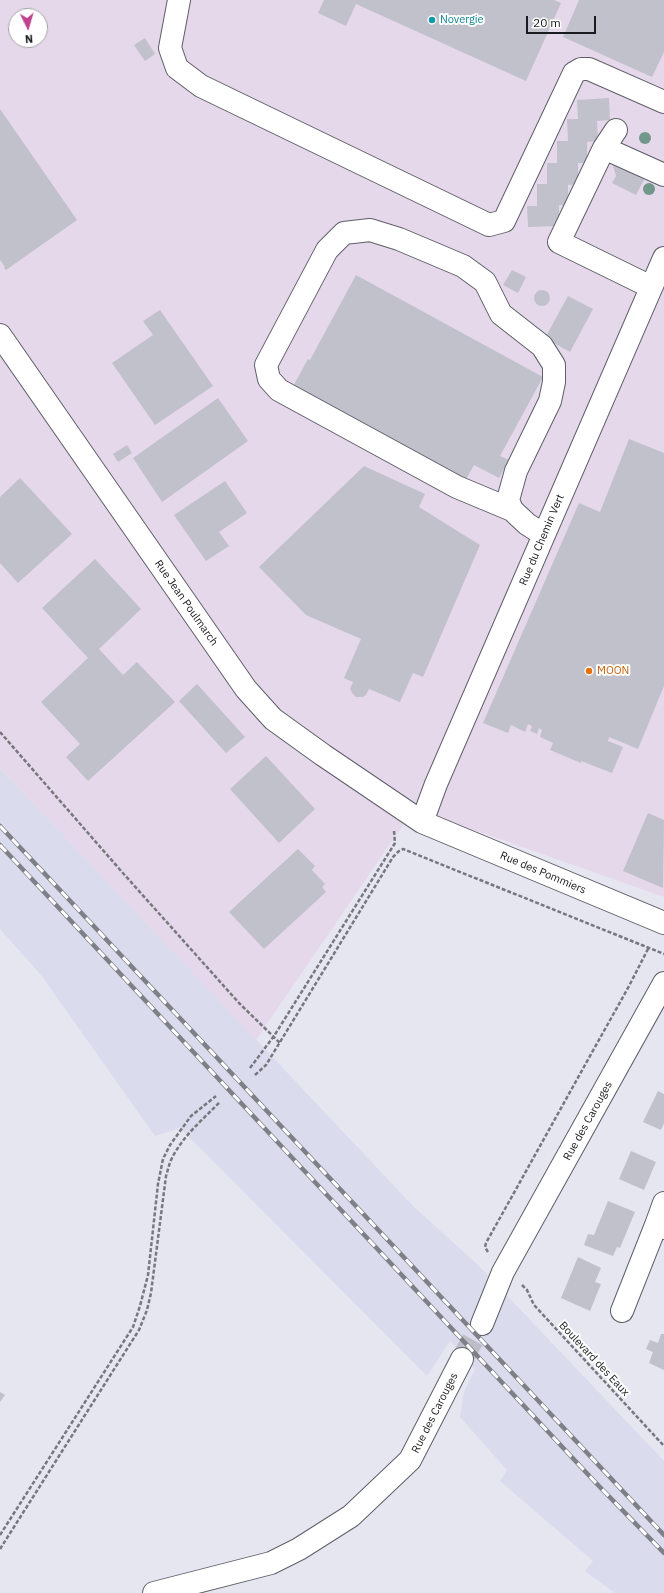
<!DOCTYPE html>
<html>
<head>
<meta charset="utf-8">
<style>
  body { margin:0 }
  #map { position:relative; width:664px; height:1593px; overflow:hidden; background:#e6e6f1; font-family:"IBM Plex Sans",sans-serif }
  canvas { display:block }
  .north { position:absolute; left:8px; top:8px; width:40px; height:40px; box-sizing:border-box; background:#fff; border:1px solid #a3a4a5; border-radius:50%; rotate:175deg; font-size:11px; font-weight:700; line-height:16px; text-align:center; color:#1a1b1e }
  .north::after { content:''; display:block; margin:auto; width:14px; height:18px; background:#c0428e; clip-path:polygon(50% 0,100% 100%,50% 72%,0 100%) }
  .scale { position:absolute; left:526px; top:16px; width:70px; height:18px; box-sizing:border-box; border:2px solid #1a1b1e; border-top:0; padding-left:5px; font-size:12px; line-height:14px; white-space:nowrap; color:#1a1b1e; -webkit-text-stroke:3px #fff; paint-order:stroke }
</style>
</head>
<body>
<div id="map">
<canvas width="664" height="1593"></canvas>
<div class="north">N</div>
<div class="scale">20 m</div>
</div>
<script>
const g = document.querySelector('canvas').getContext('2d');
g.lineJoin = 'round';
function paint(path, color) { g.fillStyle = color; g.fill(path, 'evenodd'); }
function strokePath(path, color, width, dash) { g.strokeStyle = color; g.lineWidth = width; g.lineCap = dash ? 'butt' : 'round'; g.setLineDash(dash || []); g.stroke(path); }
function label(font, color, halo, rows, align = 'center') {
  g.font = font + ' "IBM Plex Sans",sans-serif'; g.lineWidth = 4; g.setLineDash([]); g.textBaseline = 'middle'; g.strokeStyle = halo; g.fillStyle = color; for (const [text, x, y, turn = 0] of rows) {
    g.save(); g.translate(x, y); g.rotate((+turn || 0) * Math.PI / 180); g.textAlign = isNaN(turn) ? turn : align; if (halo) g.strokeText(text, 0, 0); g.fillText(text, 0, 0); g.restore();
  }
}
const built = new Path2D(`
  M0,768L413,1206L478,1265L664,1461V1593H615L585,1571L593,1561L500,1481L507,1470L460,1417L464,1392L475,1369L450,1341L427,1376L180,1128L155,1136L41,975L0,929Z`);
const industrial = new Path2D(`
  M0,0H664V897L414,809L256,1040L0,768ZM16,16H40V40H16Z`);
const building = new Path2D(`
  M324,0H554L561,3L526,81L356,4L346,26L318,13Z
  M579,0H664V52L652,77L563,37Z
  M145,38L155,54L145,61L134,45Z
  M609,98L610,120L597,121L598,141L587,142V163H578V184L568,185V205H559V226L528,227L527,206H537V184H547V163H557V141H568L567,119H578L577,100Z
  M0,109L77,220L6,270L4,268L5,267L0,260Z
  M612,162L646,176L636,195L612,183L616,176Z
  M512,270L526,277L518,293L503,285Z
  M356,275L543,377L500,456L509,460L499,478L474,465L464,483L291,390L308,359L310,360Z
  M534 298a8 8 0 1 1 16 0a8 8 0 1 1-16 0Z
  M568,296L593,309L570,352L545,338Z
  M160,310L213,386L155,425L112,363L153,335L143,321Z
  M218,398L248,441L162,502L133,458Z
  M629,439L664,453V686L638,749L609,737L608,741L623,747L612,773L581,761V763L550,750L553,743L540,737L542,730L539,728L537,734L530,731L532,726L528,724L525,732L511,725L508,733L483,723L579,503L600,512Z
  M127,445L132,453L118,462L113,454Z
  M364,466L425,494L419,507L480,545L423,677L413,673L400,702L369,689L366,695L363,697H356L353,694L350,689L353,682L344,678L361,639L306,615L259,567Z
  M20,478L72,534L18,583L0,563V497Z
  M225,481L247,513L219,532L229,546L206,561L174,515Z
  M95,559L141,609L99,649L123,675L137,662L175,702L88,781L66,757L80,744L41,702L88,658L42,608Z
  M197,684L245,737L226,753L179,701Z
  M266,756L315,809L279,843L230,789Z
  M648,813L664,820L663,888L623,871Z
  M298,849L315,866L312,870L325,884L322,887L326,892L264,949L229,912Z
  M658,1091L664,1094V1123L661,1130L643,1122Z
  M631,1151L656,1162L644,1190L619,1179Z
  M608,1201L635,1212L620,1248L617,1247L613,1256L584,1245L588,1234L594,1235Z
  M578,1257L601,1268L595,1282L601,1284L590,1311L561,1298Z
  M661,1334H664V1370L649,1363L653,1352L646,1349L650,1340L658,1343Z
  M0,1392L5,1395L0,1402Z`);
const majorTunnel = new Path2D(`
  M462,1359L482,1324`);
const path = new Path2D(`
  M0,732L122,872L239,1003L280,1043
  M250,1068L274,1036L395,843L394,831
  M255,1075L266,1065L393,857L399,851L403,849L664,954
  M488,1252L485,1247L486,1243L629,986L649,947
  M522,1285L527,1290L534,1305L664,1446
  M0,1535L133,1327L140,1306L148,1275L158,1184L163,1159L170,1145L191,1116L216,1096
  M0,1549L139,1330L147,1310L151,1293L166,1176C168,1170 169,1164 172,1158C183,1136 203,1119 220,1102`);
const minor = new Path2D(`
  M179,0L170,48L177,68L201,86L489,225L504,221L574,73L581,69H589L664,102
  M604,148L616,130
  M651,287L559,242L604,148L664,175
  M0,335L246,689L273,719L323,755L422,822L664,923
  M512,510L457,487L279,390L269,379L266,365L327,250L344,233L370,230L399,239L463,266L485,282L501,314L542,346L554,365V382L550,401L516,471L508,500L512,510L527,524L544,535
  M422,822L436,784L664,258
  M656,1225L664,1203
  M622,1311L656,1225L664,1228`);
const major = new Path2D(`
  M482,1324L503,1272L664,983
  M154,1593L271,1563L299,1549L351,1516L410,1460L462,1359`);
const rail = new Path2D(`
  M0,826L664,1535
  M0,845L596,1483L664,1553`);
const trees = [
  [645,138],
  [649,189]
];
const markers = [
  [432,20,4,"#0f9aa8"],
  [589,671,4,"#e8710a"]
];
const cultureNames = [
  ["Novergie",440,20]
];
const streetNames = [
  ["Rue du Chemin Vert",542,540,-67],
  ["Rue Jean Poulmarch",186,603,55],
  ["Rue des Pommiers",543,873,23],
  ["Rue des Carouges",588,1121,-61],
  ["Boulevard des Eaux",594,1359,47],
  ["Rue des Carouges",435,1413,-63]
];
const foodNames = [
  ["MOON",597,671]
];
paint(built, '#dadbed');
paint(industrial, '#e6d8eb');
paint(building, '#c0c1cb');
strokePath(majorTunnel, '#bdbdc7', 22, [22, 11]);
strokePath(minor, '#5e5f68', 24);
strokePath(major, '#5e5f68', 24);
strokePath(path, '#77787e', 2.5, [4, 2]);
strokePath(minor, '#fff', 22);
strokePath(major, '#fff', 22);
strokePath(rail, '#7f8087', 4.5);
strokePath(rail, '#fff', 3, [9]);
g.fillStyle = '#72988b';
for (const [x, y] of trees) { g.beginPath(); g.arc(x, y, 6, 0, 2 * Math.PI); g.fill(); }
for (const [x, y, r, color] of markers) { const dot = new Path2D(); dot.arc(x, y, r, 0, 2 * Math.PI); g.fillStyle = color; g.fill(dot); strokePath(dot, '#fff', 1.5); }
label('11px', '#0d838f', '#fff', cultureNames, 'left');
label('11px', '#1a1b1e', '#fff', streetNames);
label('11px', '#c56008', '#fff', foodNames, 'left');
</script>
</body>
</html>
